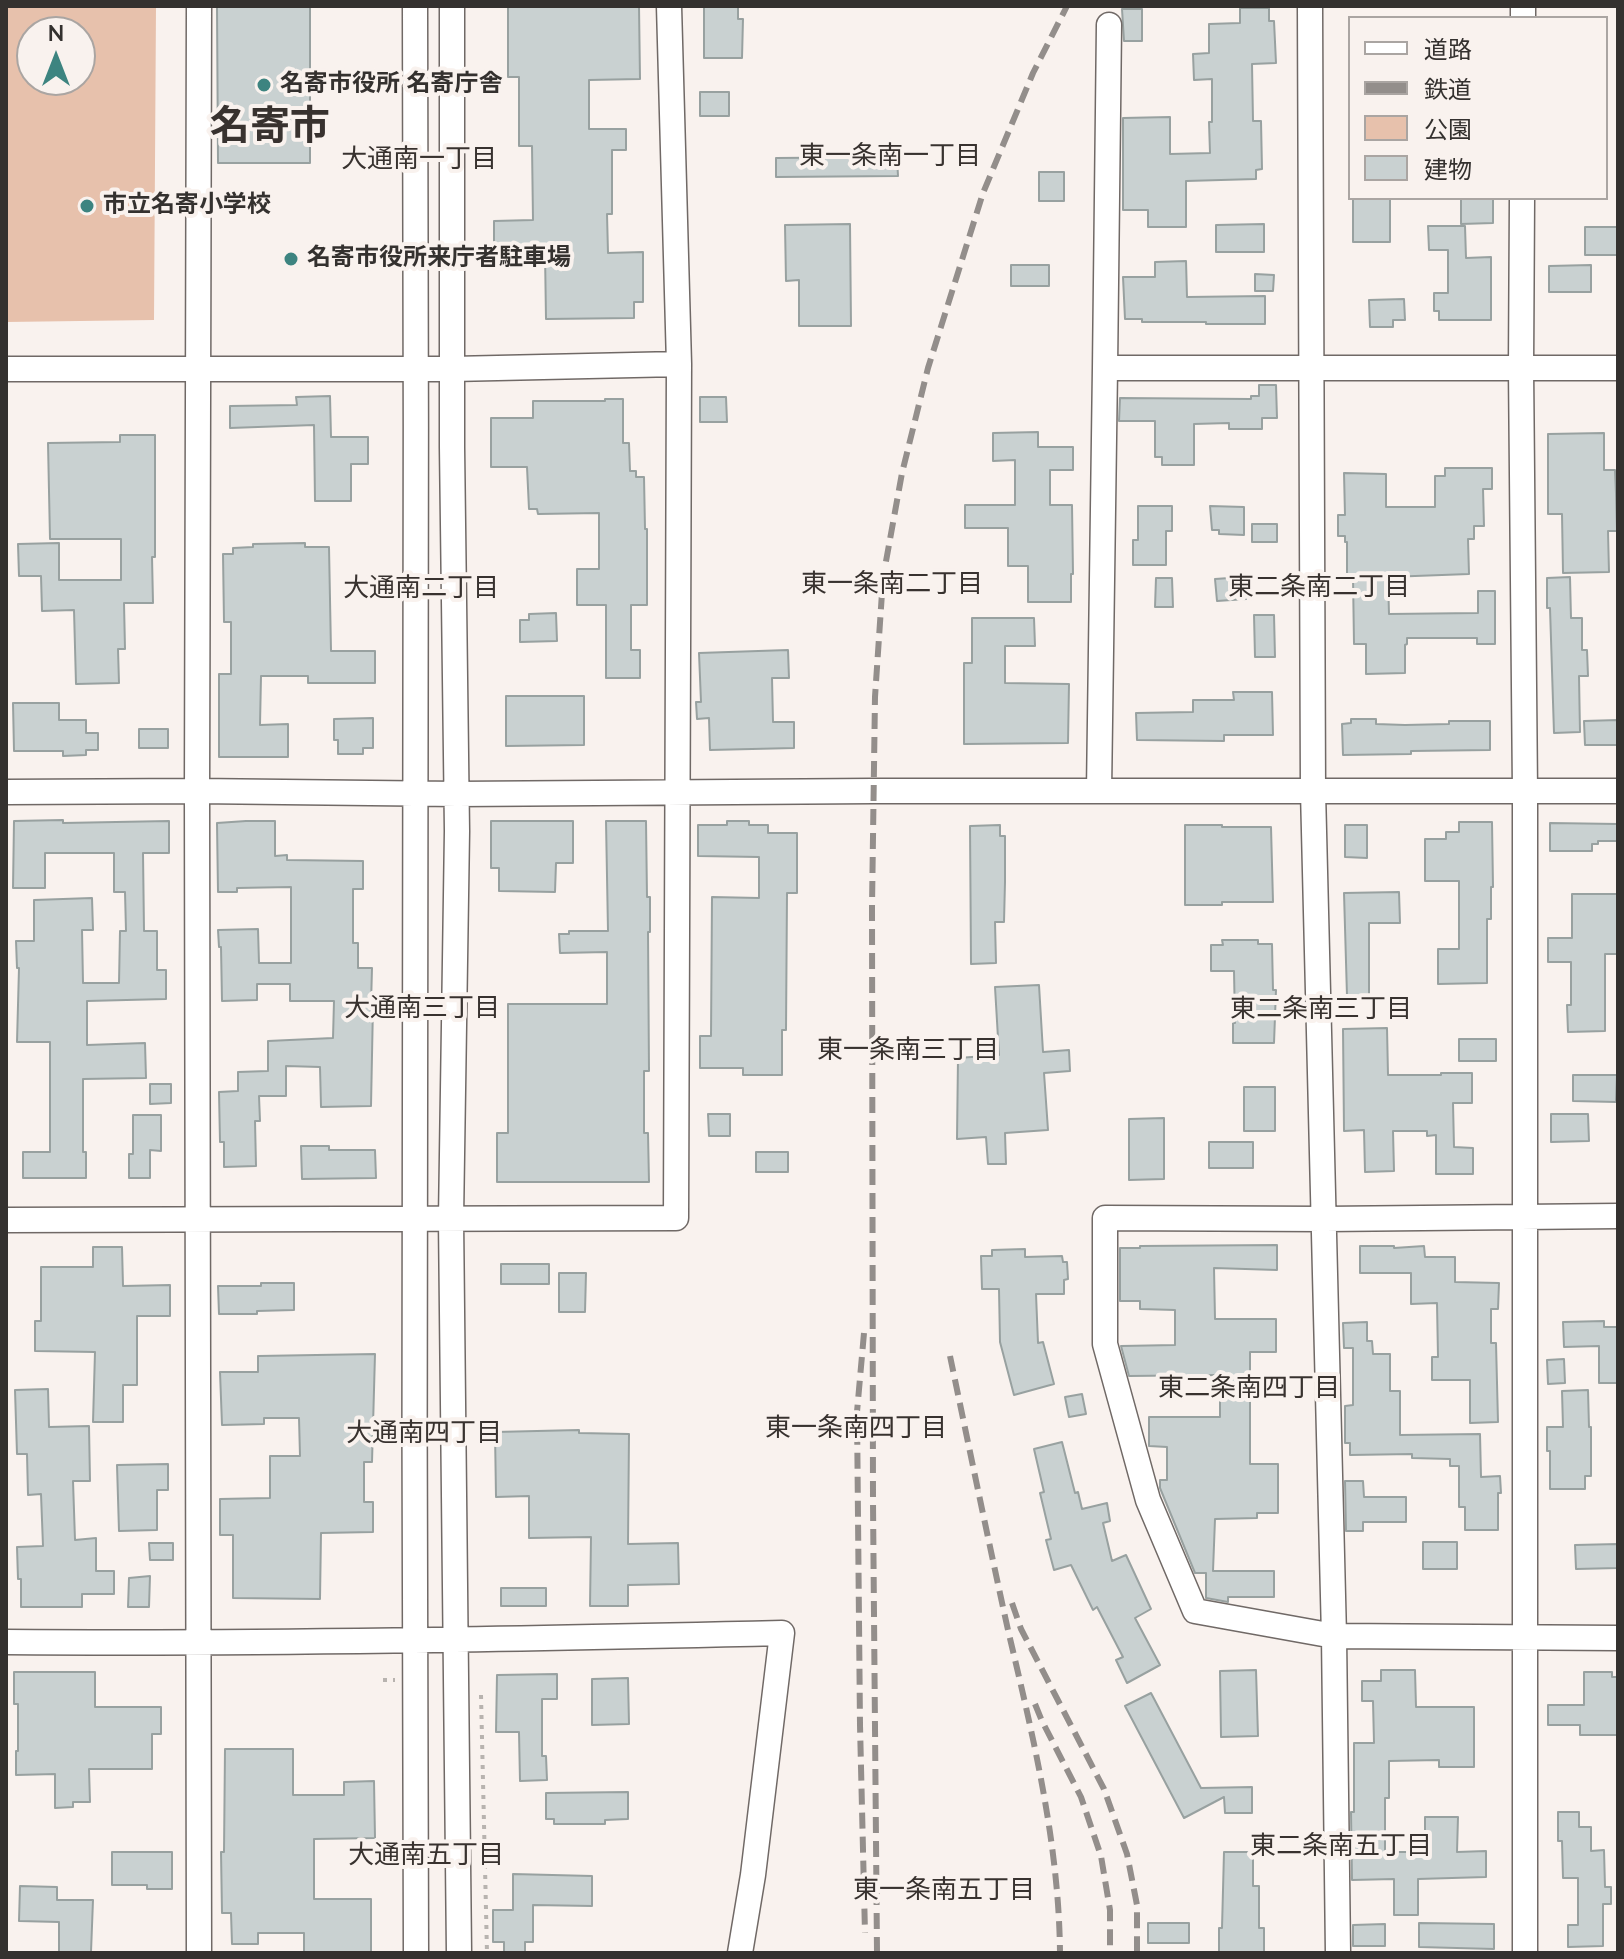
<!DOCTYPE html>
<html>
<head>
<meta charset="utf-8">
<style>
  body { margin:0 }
  #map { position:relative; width:1624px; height:1959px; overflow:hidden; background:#f9f2ee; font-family:"Nunito Sans","Noto Sans JP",sans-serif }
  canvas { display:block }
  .frame { position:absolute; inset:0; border:8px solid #34312f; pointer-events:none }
  .legend { position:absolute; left:1348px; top:16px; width:260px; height:184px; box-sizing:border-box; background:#f9f2ee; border:2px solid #aaa5a2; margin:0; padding:10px 14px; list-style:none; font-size:24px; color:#34312f }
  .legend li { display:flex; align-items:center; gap:16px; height:40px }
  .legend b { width:40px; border:2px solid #aaa5a2 }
  .north { position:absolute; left:16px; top:16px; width:80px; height:80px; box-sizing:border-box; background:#f9f2ee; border:2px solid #aaa5a2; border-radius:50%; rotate:0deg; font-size:22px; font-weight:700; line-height:32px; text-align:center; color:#34312f }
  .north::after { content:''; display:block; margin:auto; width:28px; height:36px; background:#3d8480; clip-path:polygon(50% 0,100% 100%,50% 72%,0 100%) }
</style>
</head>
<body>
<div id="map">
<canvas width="1624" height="1959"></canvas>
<div class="frame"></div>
<ul class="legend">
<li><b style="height:10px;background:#fff"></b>道路</li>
<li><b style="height:10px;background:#938e8b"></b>鉄道</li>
<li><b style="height:22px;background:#e7c1ac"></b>公園</li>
<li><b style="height:22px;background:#c9d1d1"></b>建物</li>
</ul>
<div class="north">N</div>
</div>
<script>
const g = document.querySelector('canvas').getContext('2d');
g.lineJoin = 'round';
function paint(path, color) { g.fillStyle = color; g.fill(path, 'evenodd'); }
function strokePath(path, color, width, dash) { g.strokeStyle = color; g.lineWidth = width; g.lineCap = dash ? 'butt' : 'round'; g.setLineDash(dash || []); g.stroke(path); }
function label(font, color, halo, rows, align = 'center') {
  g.font = font + ' "Nunito Sans","Noto Sans JP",sans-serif'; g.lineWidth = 8; g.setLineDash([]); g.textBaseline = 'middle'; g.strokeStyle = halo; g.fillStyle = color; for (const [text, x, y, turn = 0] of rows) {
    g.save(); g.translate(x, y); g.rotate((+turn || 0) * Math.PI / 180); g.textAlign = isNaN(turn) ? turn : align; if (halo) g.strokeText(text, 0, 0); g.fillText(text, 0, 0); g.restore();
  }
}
const green = new Path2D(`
  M6,6H156L154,320L6,322ZM32,32H80V80H32Z`);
const building = new Path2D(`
  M217,6H310V163H218Z
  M508,6H639L640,79L589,80V129H626V150H612V214H607L608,253L643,252V302H634V318L546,319L545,253L494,254V221L533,220L532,146H519V77H508Z
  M704,6H738V19H743L742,58H704Z
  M1240,8H1269V21H1274L1276,63L1252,64L1253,121H1261L1262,169L1256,170V179L1186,181V227H1148V210H1123V118L1170,117V154L1210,153L1209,122H1212V79L1194,80L1193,54L1209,53V24L1240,23Z
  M1122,9H1142V41H1124Z
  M700,92H729V116H700Z
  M897,157L898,176L776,177V158Z
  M1039,172H1064V201H1039Z
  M1461,198H1493V223L1461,224Z
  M1353,199H1390V242H1353Z
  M850,224L851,326H799V280L786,281L785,225Z
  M1264,224V252H1216V225Z
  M1428,226H1465L1466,258L1491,257V320H1439V311H1434V293H1448V250H1429Z
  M1585,227H1617V255H1585Z
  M1186,261L1187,297L1265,296V324H1206V322H1142V319H1125L1123,277H1155V262Z
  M1011,265H1049V286H1011Z
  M1591,265V292H1549V266Z
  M1255,274L1274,275L1273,291H1255Z
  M1404,299L1405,320H1393V327H1370L1369,300Z
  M1259,385H1276L1277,418H1262V429H1229V423L1194,424V465H1162V457H1155V421H1119L1120,398L1251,399V396H1259Z
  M330,396L331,437H368V464H351V501H315L314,425L230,428V406L297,405L296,397Z
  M700,397H726L727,422H700Z
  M605,399H623V443H629L630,471H636V477H644L645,529H647V605H631V650H640V678H606V605H577V569H599V513L538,514L537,509H529L527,467H491V418H533V401H605Z
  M1038,432V447H1073V470H1050V505H1072L1073,574H1071V602H1028V566H1008V528H965V505H1015V460L993,461V433Z
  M1604,433V470H1615L1616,493L1617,531H1608L1609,572L1563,573L1562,514H1548V434Z
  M120,435H155V557H152L153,603H124L125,649H118L119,683L76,684L74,610L42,611L41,576H19L18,544L59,543V580H121V539H50L48,443L120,442Z
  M1445,468H1492V489H1483L1484,526H1474V539H1468L1469,574L1388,577L1389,614L1478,613V591H1495V644H1477V638H1407V644L1405,645V673L1366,674V644H1354L1353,577H1347V542H1345V536H1338V515H1345L1344,473L1386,474V507H1435V476H1445Z
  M1138,506H1172V531H1166V565H1133V540H1138Z
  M1210,506L1244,507V535L1219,534V530H1212Z
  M1252,524H1277V542H1252Z
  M305,543V547H329L331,651H375V683H308V676H261L260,725L288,724V757H219V674H231V622H224L223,554H233V548L253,547V544Z
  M1244,577L1246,599L1217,601L1215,579Z
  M1570,577L1571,618H1582V650H1587L1588,676H1579L1580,732L1554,733L1550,608H1547V578Z
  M1156,578H1172L1173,607H1155Z
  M556,613L557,641L520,642V620H529V614Z
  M1254,615H1274L1275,657H1255Z
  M972,618H1034L1035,646H1005V683L1069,684L1068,743L964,744V663H972Z
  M788,650L789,678H772L773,722H794V748L710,750L709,718L697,719L696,702H701L699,653Z
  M1233,692H1272L1273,735H1224V741L1137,740L1136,713L1193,712V700H1234Z
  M506,696H584V745L506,746Z
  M13,703H59V720H86V733H98V750H86V755L63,756V751H14Z
  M373,718V748H363V754H338V740H334V719Z
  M1351,719H1376V724L1405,725L1449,724V721H1490V750L1411,751V754L1343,755L1342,724L1351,723Z
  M1618,720V745H1585L1584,721Z
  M139,729H168V748H139Z
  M63,820V823L169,821V853H143L144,931H157V970H166V999L87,1001V1045L145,1043L146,1078L83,1079V1152H86V1178H23V1152H50V1042H17L19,968H17L16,941H34V900L92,898L93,930H82L83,983H119L120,931H126L125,892H114V853H45V888H13L14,821Z
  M246,821H275V856L287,855V860L363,861V889H353V943H358V968H372L371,1005H373L371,1106L321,1107L320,1067L286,1066V1096H259L260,1121H255L256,1166L224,1167V1142H220L219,1092L238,1091V1072L268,1071V1041L333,1038L334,1001H290V984H257V1000L222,1001L221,947H219L218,930L258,929L259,963H291V887L237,888V892H218L217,823Z
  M491,821H573V863H556L555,892L499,891V868H491Z
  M606,821H646L647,897H650V932H648L649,1071H644V1133H648L649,1182H497V1133H508V1004H607V952L560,953L559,934H569V931H608Z
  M727,821H749V825H768V833H797V893H787L786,1030H782V1075H743V1068H700V1036H711L712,897L759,898V857L698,856V825H727Z
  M1459,822H1492L1493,887H1491V919H1487V983L1438,984V949H1459V881H1425V839H1446V832H1459Z
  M1550,823L1618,824V841H1598V844H1592V851H1550Z
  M1000,825V836H1005V882L1004,922H995L996,963L971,964L970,826Z
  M1185,825H1222V827H1271L1273,902H1222V905H1185Z
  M1345,825H1367V858L1345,857Z
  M1399,892L1400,923H1369V996H1347L1344,893Z
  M1572,894H1618V954H1605V1031L1568,1032L1567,1005H1571V962H1548V938H1572Z
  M1222,940H1258V944H1272L1273,990H1276L1274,1043H1233V1023H1235L1234,971H1211V945H1223Z
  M1039,985L1043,1052L1069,1050L1070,1071L1044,1073L1048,1130L1005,1133L1006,1164H988L986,1137L957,1139L958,1058L999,1055L995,987Z
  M1387,1028L1388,1075H1441V1073H1472V1103H1453L1454,1147L1473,1148V1174H1436V1135L1427,1136V1131H1393L1394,1171L1365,1172L1364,1130L1344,1131L1343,1029Z
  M1459,1039H1496V1061H1459Z
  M1573,1075H1617L1616,1102L1573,1101Z
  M150,1084H171V1103L150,1104Z
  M1244,1087H1275V1131H1244Z
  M708,1114H730V1136H709Z
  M1551,1114H1588L1589,1141L1551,1142Z
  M133,1115H161V1151L150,1150V1178H129V1154H133Z
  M1164,1118V1179L1129,1180V1119Z
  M1209,1142H1253V1168H1209Z
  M301,1146H329V1150H375L376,1178L302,1179Z
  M756,1152H788V1172H756Z
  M1277,1245V1270L1214,1268L1215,1319H1276V1352H1250V1464H1278V1513H1257V1518L1215,1519L1213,1571H1274V1597H1228V1602L1206,1598V1573H1195L1160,1488V1480H1167V1447L1149,1446V1417H1220V1375L1129,1376L1121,1346L1175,1345V1310L1140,1309V1301H1120V1248H1140V1246Z
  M1360,1246H1394V1248L1424,1246L1425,1257H1455V1282L1499,1283L1498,1309H1491V1343H1496L1498,1422L1470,1423V1380H1432V1357H1438L1437,1303L1411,1304V1273H1360Z
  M93,1247H122L123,1286L170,1285V1316H137V1385H123V1422H93L95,1352L35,1351V1321H41V1267H93Z
  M1025,1249V1257L1062,1256L1063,1262H1067L1068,1279L1064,1280V1294H1036L1038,1343L1043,1342L1054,1384L1014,1395L1000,1342L999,1289H982L981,1256H992V1250Z
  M501,1264H549V1284H501Z
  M559,1273H586L585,1312H559Z
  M261,1283H294V1310L257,1311V1314H219L218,1286H261Z
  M1604,1321V1327H1618V1383H1599V1346L1564,1347L1563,1322Z
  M1367,1322V1341H1372L1373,1354H1390V1391H1400V1435L1480,1434L1481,1477L1500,1476L1501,1493H1498V1530H1465V1507H1459V1466H1450V1459L1412,1458V1454L1350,1455V1443H1345V1406L1353,1405V1348H1344L1343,1323Z
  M375,1354L372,1462H364V1502H373V1532L321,1533L320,1599L233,1598V1535H220V1499L270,1498V1456H300L299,1418H264V1424L222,1425L220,1372H258V1356Z
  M1564,1359L1565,1383L1548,1384L1547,1360Z
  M48,1389L49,1427L89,1426L90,1481H73L75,1540L96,1538V1571H114V1594H82V1607H21V1579H18L17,1547L43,1546L41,1494L28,1495L27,1454H17L15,1390Z
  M1588,1390L1589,1427H1591V1476H1585V1489H1550V1451H1547V1427H1563L1562,1391Z
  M1082,1394L1086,1414L1069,1417L1065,1397Z
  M579,1430V1433L629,1434L628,1544L678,1543L679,1584L628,1585V1606H590L591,1537L529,1538V1496L496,1497L495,1432Z
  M1062,1442L1075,1493L1078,1492L1082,1509L1107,1503L1110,1521L1103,1523L1112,1561L1126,1555L1151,1609L1135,1618L1160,1665L1127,1683L1116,1660L1123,1657L1097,1607L1093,1610L1071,1565L1054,1570L1046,1540L1051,1539L1040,1493L1044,1492L1034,1449Z
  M168,1464V1490H157V1530L119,1531L117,1465Z
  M1345,1481H1363L1364,1497H1406V1522H1363V1531H1346Z
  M1423,1542H1457V1569H1423Z
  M149,1543H173V1560H150Z
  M1618,1544V1568L1576,1569L1575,1545Z
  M150,1576L149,1607H128L129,1578Z
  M501,1588H546V1606H501Z
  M1256,1670L1258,1736L1221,1737L1220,1671Z
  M1381,1670H1415L1416,1707H1474V1767H1439V1760L1389,1761V1798H1385V1852H1425V1817H1458L1457,1852L1486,1851V1877L1418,1879V1915H1394V1879L1352,1880L1351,1812H1354V1743H1374L1373,1701H1362V1681H1381Z
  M14,1672H95V1707H161V1734H152V1769H89L90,1802H73V1807L55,1808V1774L16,1775V1751H18V1704H14Z
  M1584,1672H1612V1677H1618V1735H1580V1725H1548V1705H1584Z
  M557,1674V1699H542V1756H546L547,1780L520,1781L519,1732H496L497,1675Z
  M628,1678L629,1724L592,1725V1679Z
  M1151,1693L1201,1788L1252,1787V1813H1225L1224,1797L1184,1818L1125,1706Z
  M225,1749H293V1795H344V1782L374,1781L375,1838L314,1839V1899H371V1953H304V1933H258V1944H232L231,1913H222L221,1852H224Z
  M628,1792V1819L605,1820V1824H554V1819H546V1793Z
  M1558,1812H1579V1827H1591V1851L1604,1850L1605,1887H1611V1904H1603V1946L1568,1947V1925H1578V1878H1563L1562,1841H1558Z
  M112,1852H172V1889H147V1885H112Z
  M1224,1852H1253V1886H1259V1928H1264V1953H1219V1928H1222Z
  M513,1874L592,1876V1906L533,1905V1942H525V1953H504V1942H493V1910H513Z
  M20,1886L57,1887V1900H93L91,1952H59V1922L19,1921Z
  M1148,1923H1189V1943H1148Z
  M1419,1923L1494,1924V1949L1419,1947Z
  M1385,1924V1946H1353V1925Z`);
const path = new Path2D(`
  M383,1680H395
  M481,1695L487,1953`);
const minor = new Path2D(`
  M415,6C418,655 412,1304 416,1953
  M452,6V447L457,831L451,1219L459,1953
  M1310,6L1313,791L1334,1636L1338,1953
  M1523,18V6
  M1522,198L1521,368L1525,792V1953
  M1105,368L1109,25
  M6,369H452L679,364
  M1099,791L1105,368H1618
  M6,792L197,791L457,794L873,791H1618
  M1618,1216L1325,1219L1105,1218V1344L1148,1500L1195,1611L1334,1636L1618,1638
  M6,1220L676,1218L679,364L669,6
  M6,1642C265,1644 523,1639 782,1633L753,1875L740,1953
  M199,1953L197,791L199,6`);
const rail = new Path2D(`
  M864,1333L857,1412L860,1725L865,1933
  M950,1356C969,1447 988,1539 1008,1630C1033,1736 1059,1843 1060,1953
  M1012,1603L1021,1629L1104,1789L1127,1854L1137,1905V1953
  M1035,1704L1042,1721L1081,1797L1101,1856L1110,1910V1953
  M877,1953L873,1502L872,907L875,697L883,578L902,473L928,368L983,193L1033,73L1067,6`);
const markers = [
  [264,85,8,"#3d8480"],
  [87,206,8,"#3d8480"],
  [291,259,8,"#3d8480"]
];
const poiNames = [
  ["名寄市役所 名寄庁舎",280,85],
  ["市立名寄小学校",103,206],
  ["名寄市役所来庁者駐車場",307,259]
];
const neighbourhoodNames = [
  ["東一条南一丁目",890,158],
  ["大通南一丁目",419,161],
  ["東一条南二丁目",892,586],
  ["東二条南二丁目",1319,589],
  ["大通南二丁目",421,590],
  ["大通南三丁目",422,1010],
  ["東二条南三丁目",1321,1011],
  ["東一条南三丁目",908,1052],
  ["東二条南四丁目",1249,1390],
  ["東一条南四丁目",856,1430],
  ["大通南四丁目",424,1435],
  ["東二条南五丁目",1341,1848],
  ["大通南五丁目",426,1857],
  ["東一条南五丁目",944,1892]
];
const townNames = [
  ["名寄市",270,129]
];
paint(green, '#e7c1ac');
paint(building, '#c9d1d1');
strokePath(building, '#98a1a0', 2);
strokePath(minor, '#706966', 27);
strokePath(path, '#b8b3af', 4, [4, 6]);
strokePath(minor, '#fff', 24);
strokePath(rail, '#938e8b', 6, [16, 8]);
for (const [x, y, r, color] of markers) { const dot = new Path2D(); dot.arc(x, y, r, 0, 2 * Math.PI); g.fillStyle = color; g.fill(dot); strokePath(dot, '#f9f2ee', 3); }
label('bold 24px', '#34312f', '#f9f2ee', poiNames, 'left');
label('26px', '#38322f', '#f9f2ee', neighbourhoodNames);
label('bold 40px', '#38322f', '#f9f2ee', townNames);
</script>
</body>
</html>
